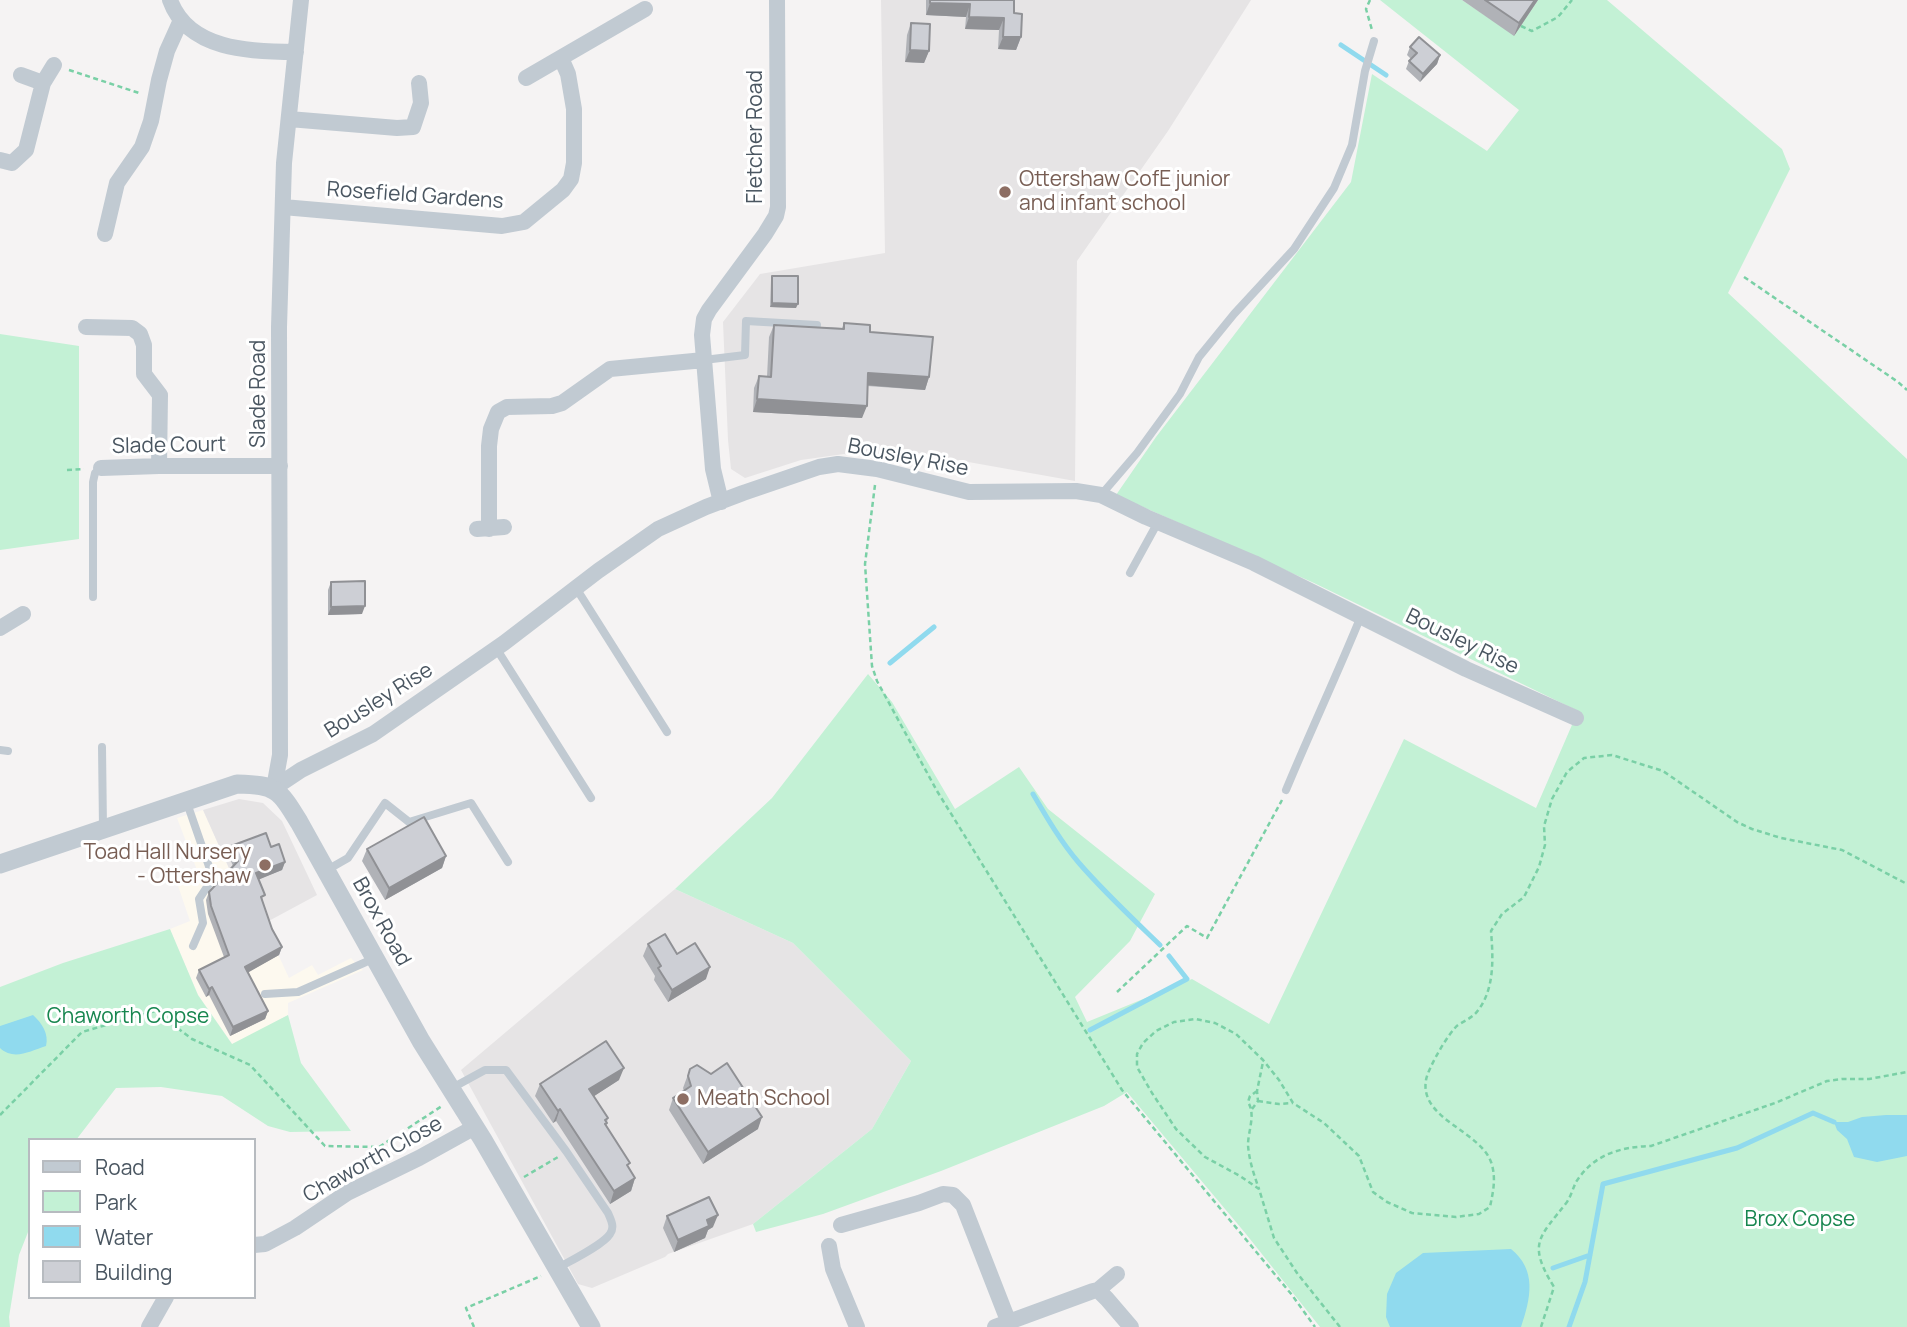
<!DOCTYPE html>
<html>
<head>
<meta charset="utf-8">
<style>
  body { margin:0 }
  #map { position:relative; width:1907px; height:1327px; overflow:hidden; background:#f5f3f3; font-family:Manrope,sans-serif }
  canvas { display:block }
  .legend { position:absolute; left:28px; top:1138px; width:228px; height:161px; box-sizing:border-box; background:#fff; border:2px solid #b7bbc0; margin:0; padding:9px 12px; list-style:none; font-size:21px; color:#4a5661 }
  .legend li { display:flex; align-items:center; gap:14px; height:35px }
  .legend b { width:35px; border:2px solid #b7bbc0 }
</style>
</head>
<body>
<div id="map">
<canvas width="1907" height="1327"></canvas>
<ul class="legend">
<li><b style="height:9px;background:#c1cad2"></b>Road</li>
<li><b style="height:19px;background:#c3f1d5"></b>Park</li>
<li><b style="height:19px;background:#90daee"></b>Water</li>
<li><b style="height:19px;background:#cdcfd5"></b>Building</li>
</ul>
</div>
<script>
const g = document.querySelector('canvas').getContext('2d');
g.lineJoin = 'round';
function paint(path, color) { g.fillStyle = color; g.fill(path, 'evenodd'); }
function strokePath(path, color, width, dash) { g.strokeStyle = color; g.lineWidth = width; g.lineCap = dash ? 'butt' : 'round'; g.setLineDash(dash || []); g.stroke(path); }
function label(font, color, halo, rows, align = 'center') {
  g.font = font + ' Manrope,sans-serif'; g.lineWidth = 6; g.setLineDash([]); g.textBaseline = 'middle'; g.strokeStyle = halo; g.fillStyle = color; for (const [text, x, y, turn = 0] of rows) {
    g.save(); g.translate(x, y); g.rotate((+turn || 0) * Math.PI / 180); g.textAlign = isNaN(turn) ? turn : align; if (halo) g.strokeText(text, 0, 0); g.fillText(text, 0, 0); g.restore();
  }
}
const commercial = new Path2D(`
  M203,810L232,875L270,937L289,978L312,965L318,975L351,958L363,970L288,1003V1015L233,1045L198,995L170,929L190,921L175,877L197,870L177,818Z`);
const education = new Path2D(`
  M881,0H1251L1168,131L1077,261L1075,481L901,450L886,459L844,454L801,460L745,478L731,469L728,440L723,322L760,274L885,253Z
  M239,799L263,803L282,821L317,895L252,930L232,875L203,810Z
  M675,889L793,943L911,1061L872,1129L753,1224L668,1254L665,1257L592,1288L578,1284L461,1070Z`);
const green = new Path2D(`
  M1380,0H1462L1514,35L1538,0H1607L1782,149L1790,169L1728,293L1907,459V1327H1320L1246,1234L1127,1092L1104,1106L941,1171L823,1214L756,1232L753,1224L872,1129L911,1061L793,943L675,889L772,798L868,674L892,702L955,809L1019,767L1048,809L1155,894L1130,941L1075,997L1087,1022L1192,979L1269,1024L1404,739L1536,808L1578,711L1314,583L1116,495L1156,437L1351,182L1372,74L1487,151L1519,110Z
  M0,334L79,346V539L0,550Z
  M170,929L198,995L232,1044L288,1015L301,1063L351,1131L290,1132L268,1126L222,1096L161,1087L116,1088L76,1140H30V1227L19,1255L9,1317L10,1327H0V987L63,963Z`);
const water = new Path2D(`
  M33,1015C42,1023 49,1034 46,1046C30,1051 14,1061 0,1048V1026Z
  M1886,1115H1907V1156L1877,1162L1854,1157L1847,1139L1837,1130L1834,1122H1848L1862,1117Z
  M1511,1249C1537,1270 1531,1298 1521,1327H1390L1386,1317L1387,1294L1396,1273L1423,1253Z`);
const stream = new Path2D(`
  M1341,45L1386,75
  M890,663L934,627
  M1033,794C1047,818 1061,842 1079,863C1104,892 1132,918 1160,945
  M1090,1030L1187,979L1169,956
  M1553,1268L1590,1255
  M1569,1327L1585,1282L1603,1184L1737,1148L1813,1113L1834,1122`);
const path = new Path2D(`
  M1370,0L1366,9L1372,30
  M1521,26L1532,31L1558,17L1572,0
  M69,70L139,93
  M1744,277L1898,382L1907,390
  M67,470L84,469
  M875,485L865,564L872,666L877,681L937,791L1122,1090L1292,1295L1315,1327
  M1117,992L1187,926L1207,938L1282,800
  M1257,1091L1250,1096L1248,1102C1256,1115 1248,1131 1248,1145C1249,1160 1254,1175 1259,1189
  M1258,1101L1279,1104L1293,1103
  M1252,1109L1258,1101L1257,1091L1263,1062
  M0,1115L82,1032L155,1011L192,1039L250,1065L325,1146L379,1147L442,1106
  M524,1177L558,1157
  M474,1327L466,1308L541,1276
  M1340,1327L1297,1273L1274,1238L1259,1189L1240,1176L1205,1157L1176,1129L1152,1093L1137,1067V1054L1143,1043L1156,1031L1174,1022L1196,1019L1215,1023L1236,1034L1263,1060L1279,1080L1293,1103L1324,1123L1359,1156L1373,1192L1387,1202L1412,1213L1456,1217L1479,1214L1490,1207C1493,1192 1496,1180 1492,1165C1483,1131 1419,1120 1426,1080C1428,1068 1449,1032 1458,1025C1466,1020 1474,1017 1479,1009C1495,987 1493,956 1491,931L1502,914L1524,897L1539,867L1545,845L1544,826L1552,799L1567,772L1584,758L1612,755L1663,771L1737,822L1752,829L1781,838L1842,850L1907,884
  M1541,1327L1554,1287C1527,1243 1539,1238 1567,1202C1571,1196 1573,1188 1576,1182C1594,1154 1620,1147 1651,1146L1775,1103L1827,1081L1842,1079H1869L1907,1072`);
const service = new Path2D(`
  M704,360L745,355L746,321L817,325
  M1101,495L1137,453L1180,394L1199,357L1234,314L1294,249L1334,188L1352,145L1365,71L1374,41
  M1130,573L1158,522
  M576,588L667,732
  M93,597V482L95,473L101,468
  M496,648L591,798
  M102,747L103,828
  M0,750L8,751
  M1286,790C1310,732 1337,675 1361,616
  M187,803L213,878L199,899L203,923L193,946
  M327,870L348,858L385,803L409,822L471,803L508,862
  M265,994L298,992L375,958
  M452,1088L485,1070H506L566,1151L608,1213C611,1220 615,1227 610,1234C603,1245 570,1261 558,1268`);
const minor = new Path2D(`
  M170,0C188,50 250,52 296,52
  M21,75L43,83
  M526,78L645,9
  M289,119L397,128L413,127L421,103L419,83
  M0,160L12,163L26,150L43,83L54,65
  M283,207L502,226L524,222L563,190L571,179L574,163V109L568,74L561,58
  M105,234L117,183L142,147L151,121L159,80L167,51L181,20
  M86,327L132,328L140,334L144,345V374L160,395L159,466
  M101,468L159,466H280
  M721,502L713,469L702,335L704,319L709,310L765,234L776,216L778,207L777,0
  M477,529L504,527
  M489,529V446L491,429L498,412L507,407L552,406L562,403L610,369L704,360
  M0,628L23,614
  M274,788L301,770L373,734L504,643L598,571L658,529L706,507L743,493L819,467L838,464L877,469L969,492L1076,491L1101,495L1146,517L1254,563L1466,669L1576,718
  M274,788L280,755L279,327L284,163L301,0
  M841,1225L919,1203L943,1194L953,1195L963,1205L1009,1323
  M254,1245L265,1244L295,1228L347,1193L419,1158L475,1127
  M829,1246L833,1269L857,1327
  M1098,1290L1117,1274
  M149,1327L166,1297
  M995,1327L1093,1291L1098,1290L1107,1299L1131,1327`);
const tertiary = new Path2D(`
  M0,864L237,784C276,785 279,789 299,822L421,1041L483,1140L591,1327`);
const wall = new Path2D(`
  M926,0H1014V13L1021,37L1016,50L998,49L999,30L965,29L966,17L926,15Z
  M1462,0H1538L1514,36Z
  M911,23L929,51L924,63L905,62L907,35Z
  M1410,47L1440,55L1437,64L1420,82L1406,69L1409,61L1411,59L1407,55Z
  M772,276L796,308L770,307L771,280Z
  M844,323L870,332L929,377L925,390L867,386L862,418L753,412L754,388L759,376L767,377L769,337L774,325L842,328Z
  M331,582L362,614L328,615V590Z
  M231,846L271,847L285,862L282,870L259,879L263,902L272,929L282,947L279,955L248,972L268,1011L265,1019L230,1036L209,995L206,997L196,978L199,970L224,957L208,914L206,900L209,892L233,866L228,854Z
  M367,849L446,856L442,868L385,900L362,861Z
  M648,944L677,954L706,979L668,1002L654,980L655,976L643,956Z
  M690,1069L758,1129L703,1164L669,1110L673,1098L684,1091L683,1088Z
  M619,1080L594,1096L608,1118L606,1126L635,1178L631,1191L610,1204L556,1121L553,1123L535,1096L540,1084Z
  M667,1216L713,1227L708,1230L705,1238L674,1252L663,1228Z`);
const shadedWall = new Path2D(`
  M1535,0H1538L1514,36L1519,23Z
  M930,3L970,4L966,17L926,15Z
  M969,17L1004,18L999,30L965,29Z
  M1003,37H1021L1016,50L998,49Z
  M910,50L929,51L924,63L905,62Z
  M1440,55L1437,64L1420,82L1423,74Z
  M772,303L798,304L796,308L770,307Z
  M868,373L929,377L925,390L864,385Z
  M757,399L867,406L862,418L753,412Z
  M365,606L362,614L328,615L331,607Z
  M446,856L442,868L385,900L389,888Z
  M285,862L282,870L253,882L256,873Z
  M282,947L279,955L242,976L245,967Z
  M710,967L706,979L668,1002L672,990Z
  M212,987L209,995L206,997L209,989Z
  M268,1011L265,1019L230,1036L233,1027Z
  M624,1068L619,1080L585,1102L589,1089Z
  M560,1109L556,1121L553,1123L558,1111Z
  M762,1117L758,1129L703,1164L708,1152Z
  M635,1178L631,1191L610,1204L614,1191Z
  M718,1215L713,1227L708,1230L705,1238L674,1252L678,1240L707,1220Z`);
const building = new Path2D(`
  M930,0H1014V13L1022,14L1021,37H1003L1004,18L969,17L970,4L930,3Z
  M1485,0H1535L1519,23Z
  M911,23L930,24L929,51L910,50Z
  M1419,37L1440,55L1423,74L1409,61L1417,53L1410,47Z
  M772,276H798V304L772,303Z
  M844,323L870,325V332L933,337L929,377L868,373L867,406L757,399L759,376L771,377L774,325L844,329Z
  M365,581V606L331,607V582Z
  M424,817L446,856L389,888L367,849Z
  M266,833L271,847L279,844L285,862L256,873L265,895L261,897L272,929L282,947L245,967L268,1011L233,1027L212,987L209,989L199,970L229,955L211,906L209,892L238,861L231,846Z
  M665,934L677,954L695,943L710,967L672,990L658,968L661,966L648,944Z
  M606,1041L624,1068L589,1089L608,1118L605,1120L607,1123L605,1124L630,1163L627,1165L635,1178L614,1191L560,1109L558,1111L540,1084Z
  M727,1063L762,1117L708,1152L673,1098L691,1086L688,1076L690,1069L697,1065L711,1074Z
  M709,1197L718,1215L707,1220L709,1226L678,1240L667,1216Z`);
const markers = [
  [1005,192,7,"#8d6e63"],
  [265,865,7,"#8d6e63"],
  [683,1099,7,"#8d6e63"]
];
const streetNames = [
  ["Fletcher Road",756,137,-90],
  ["Rosefield Gardens",415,196,4],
  ["Slade Road",259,394,-90],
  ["Slade Court",169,446,-1],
  ["Bousley Rise",908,458,11],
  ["Bousley Rise",1462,642,26],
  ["Bousley Rise",379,701,-32],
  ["Brox Road",381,922,61],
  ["Chaworth Close",373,1160,-29]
];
const educationNames = [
  ["Ottershaw CofE junior",1019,180],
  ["and infant school",1019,204],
  ["Toad Hall Nursery",251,853,"right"],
  ["- Ottershaw",251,877,"right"],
  ["Meath School",697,1099]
];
const parkNames = [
  ["Chaworth Copse",128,1017],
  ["Brox Copse",1800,1220]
];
paint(commercial, '#fdf9ef');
paint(education, '#e6e4e5');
paint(green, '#c3f1d5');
paint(water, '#90daee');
strokePath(stream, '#90daee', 5);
strokePath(path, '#7ad0a6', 2.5, [5, 3.5]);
strokePath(service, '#c1cad2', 8);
strokePath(minor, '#c1cad2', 16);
strokePath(tertiary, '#c1cad2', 19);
paint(wall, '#b0b2b7');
paint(shadedWall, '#909195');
paint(building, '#cdcfd5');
strokePath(building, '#909195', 2);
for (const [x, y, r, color] of markers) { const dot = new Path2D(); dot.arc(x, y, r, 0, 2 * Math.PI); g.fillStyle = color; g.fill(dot); strokePath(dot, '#fff', 2.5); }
label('21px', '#4a5661', '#fff', streetNames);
label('21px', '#785e54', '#fff', educationNames, 'left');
label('21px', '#17864f', '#fff', parkNames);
</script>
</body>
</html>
